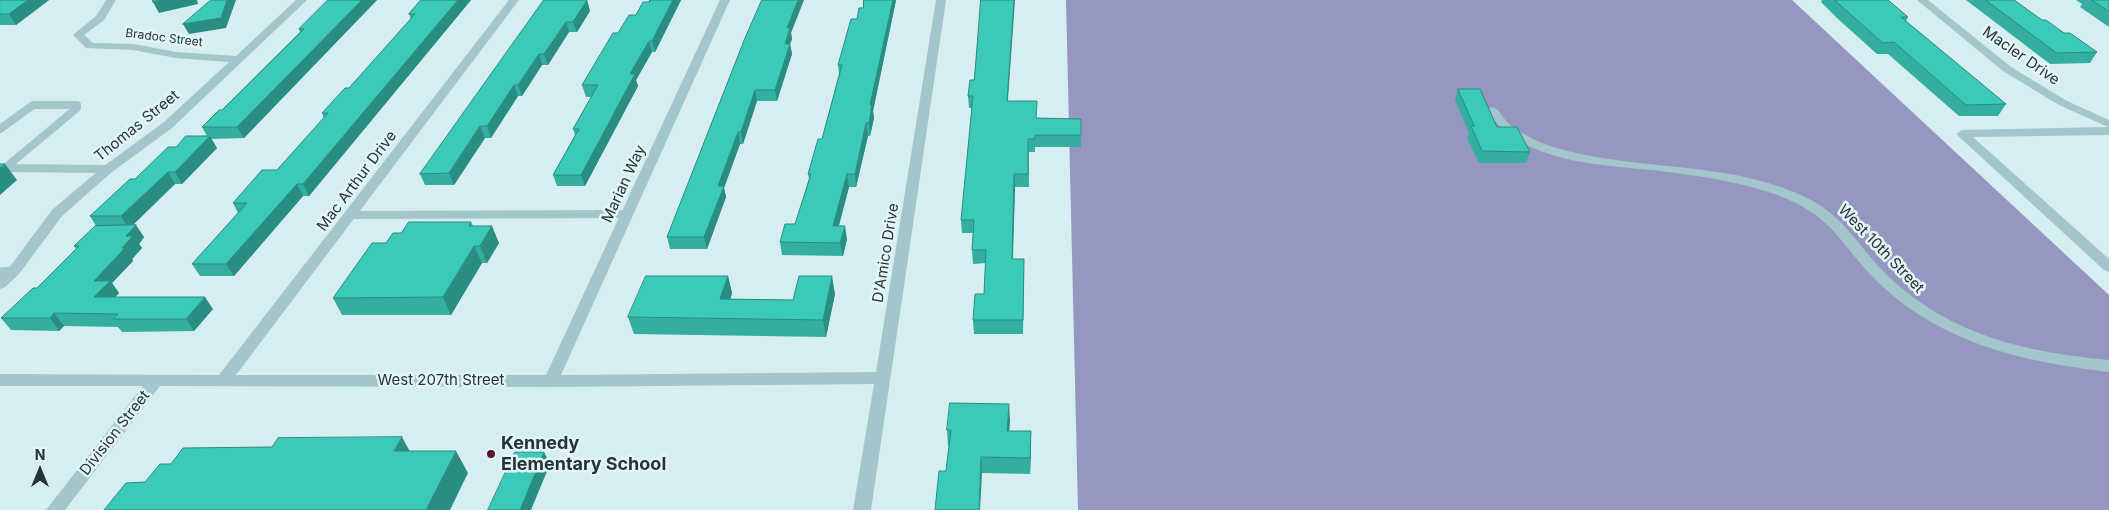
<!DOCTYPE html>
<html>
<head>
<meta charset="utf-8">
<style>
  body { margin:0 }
  #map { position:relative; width:2109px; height:510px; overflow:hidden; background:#d6edf1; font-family:Inter,sans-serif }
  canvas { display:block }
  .north { position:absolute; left:15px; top:445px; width:50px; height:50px; -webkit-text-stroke:4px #e2f5f9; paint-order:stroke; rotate:0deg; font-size:14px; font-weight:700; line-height:20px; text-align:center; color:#253433 }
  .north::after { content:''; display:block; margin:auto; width:18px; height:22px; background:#253433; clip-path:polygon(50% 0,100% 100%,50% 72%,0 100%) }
</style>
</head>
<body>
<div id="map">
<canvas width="2109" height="510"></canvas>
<div class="north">N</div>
</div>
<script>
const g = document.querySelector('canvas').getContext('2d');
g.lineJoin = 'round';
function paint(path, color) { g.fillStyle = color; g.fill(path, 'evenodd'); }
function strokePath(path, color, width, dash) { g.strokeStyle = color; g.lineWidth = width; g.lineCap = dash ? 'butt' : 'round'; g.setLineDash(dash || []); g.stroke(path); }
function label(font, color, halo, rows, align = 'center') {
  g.font = font + ' Inter,sans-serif'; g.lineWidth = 5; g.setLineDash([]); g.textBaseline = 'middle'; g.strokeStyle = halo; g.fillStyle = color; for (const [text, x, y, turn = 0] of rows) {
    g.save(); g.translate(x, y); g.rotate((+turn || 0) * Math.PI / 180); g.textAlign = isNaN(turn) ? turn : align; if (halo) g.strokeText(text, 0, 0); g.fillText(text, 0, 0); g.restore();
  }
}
const green = new Path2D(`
  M1066,0H1792L2109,295V510H1078Z`);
const serviceFar1 = new Path2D(`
  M0,129L33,105H77V108L5,168
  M3,168L108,169
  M352,215L628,214`);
const service = new Path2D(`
  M0,272L14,271`);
const minor = new Path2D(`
  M106,0H116L104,20L84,35L93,43L133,44L176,52L236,56L296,0H307L172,128L112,172L62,216L19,274L5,287L0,289V276L9,268L52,210L104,166L164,122L229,62L176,58L133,50L86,48L73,35L96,16Z
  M509,0H519L236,375H546L720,0H730L561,375L876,372L936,0H946L871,510H853L874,384L551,387L160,386L65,510H46L143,386H0V374L219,375Z
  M1917,0H1928L2011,67L2067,101L2109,120V135L1973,137L2109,259V272L2104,270L1956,134L1962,130L2108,127L2059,105L2003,71Z
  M1492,107C1500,109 1503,119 1510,125C1526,137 1544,145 1564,150C1645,172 1734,160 1811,200C1845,218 1861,250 1888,276C1951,336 2026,352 2109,360V372C2025,362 1943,344 1881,285C1841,247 1836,218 1780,196C1745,183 1706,177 1669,172C1606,164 1526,167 1486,110Z`);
const wall = new Path2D(`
  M0,0H49L16,25H0Z
  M328,0H377L244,138L211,139L217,148L182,184H175L132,225L144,237L139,244L142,248L132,259L133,261L112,283L119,293L115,297L213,309L194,331L122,332L118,327L64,326L59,331L11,330L1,318L37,288L76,249L74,246L96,226L90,216L176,147L207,136L202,127L222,110L300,32L299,29Z
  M421,0H471L309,196H303L234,276H200L192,264L238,213L233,203L277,170L324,118L322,113L349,88L411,19L409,14Z
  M544,0H587L590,11L577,32H569L548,65H542L522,96H518L491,138H485L454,185H425L420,174Z
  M650,0H681L655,52H652L636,80L638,86L585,186H557L553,175L575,135L573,129L592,97H586L582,85L618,33Z
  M864,0H896L873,111L874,118L870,136H868L856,187H849L839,226L847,239L843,256L782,255L780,242L795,224L809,179L808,174L822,139L839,74L838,65L857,19L863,8Z
  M1822,0H1888L1908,17L1906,21L2006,104L1998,116H1959L1888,54H1877L1838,19L1821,2Z
  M1966,0H2014L2042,20L2097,52L2090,63L2050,64Z
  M2076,0H2109V27L2080,7L2082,4Z
  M791,33L792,39L790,44L792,54L777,101H757L743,144H740L724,188L726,197L707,249H670L667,237L745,38Z
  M974,80L1037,118L1081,119V147H1035V152H1029V187H1015L1013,259L1024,272L1023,334H974L973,320L984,294L986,263L973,264L972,250L974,233H962L961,220L972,108H969L968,96Z
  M1458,89L1497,127L1530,152L1526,163H1479L1467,138L1469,133L1455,100Z
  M471,222L473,226L499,243L487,263H482L451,315H342L333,298L386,243L401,233Z
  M728,276L732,293L730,299L793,300L835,294L826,337L634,334L628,317Z
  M1010,420L1009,431L1031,447L1030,474L982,473L946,471L949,446H948L947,430Z`);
const shadedWall = new Path2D(`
  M28,0H49L16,25L9,14Z
  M162,0H197L198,4L159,13L153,2Z
  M227,0H236L226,28L189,34L183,24Z
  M362,0H377L244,138L237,127Z
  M458,0H471L309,196L303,184Z
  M587,0L590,11L577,32L573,22Z
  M673,0H681L655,52L652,41Z
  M798,0H804L791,33L792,39L790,44L792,54L777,101L775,90L785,44L787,28Z
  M893,0H896L873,111L874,118L870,136L869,123L870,105Z
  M1014,0H1015L1007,113V101Z
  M566,22L569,32L548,65L544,54Z
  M649,41L652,52L636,80L638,86L585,186L581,175L630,74Z
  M539,54L542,65L522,96L518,85Z
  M514,85L518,96L491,138L487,126Z
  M755,90L757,101L743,144L741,132Z
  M866,123L868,136L856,187L855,174Z
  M480,126L485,138L454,185L449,173Z
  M738,132L740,144L724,188L726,197L707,249L704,237L718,186Z
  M210,136L217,148L182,184L175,172Z
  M5,164L17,180L0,195V168Z
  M168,172L175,184L129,229L121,216Z
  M847,174L849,187L835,239L833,226Z
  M1014,174L1015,187L1012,272V259Z
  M297,184L303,196L234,276L226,264Z
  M136,225L144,237L139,244L142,248L132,259L133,261L112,283L119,293L103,310L94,297V281L122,248L126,236Z
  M492,226L499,243L487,263L480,246Z
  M845,226L847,239L843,256L840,243Z
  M474,246L482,263L451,315L443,297Z
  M728,276L732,293L725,317L720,299Z
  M832,276L835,294L826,337L823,320Z
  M205,297L213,309L194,331L186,319Z
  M54,313L64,326L59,331L50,318Z
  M1009,404L1010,420L1008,447L1007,431Z
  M1031,431V447L1030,474V458Z
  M402,437L414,459L394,451Z
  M456,451L468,473L450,510H426Z
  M544,452L550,464L531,510H520Z
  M981,457L982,473L980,510H979Z`);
const building = new Path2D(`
  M0,0H28L9,14H0Z
  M153,0H162L153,2Z
  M211,0H227L221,18L183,24Z
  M328,0H362L237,127H202L219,110H222L304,29H299Z
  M421,0H458L303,184H297L226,264H192L247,203H233L262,170H277L328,113H322L345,88H349L415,14H409Z
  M544,0H587L573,22H566L544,54H539L518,85H514L487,126H480L449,173L420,174Z
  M650,0H673L652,41H649L630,74H635L581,175H553L579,129H573L598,85H582L613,33H618L629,15H636L643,2H649Z
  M762,0H798L787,28H790L785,44H790L775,90H755L741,132H738L718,186H724L704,237H667L745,38Z
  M864,0H893L870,105H872L869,123H866L855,174H847L833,226H845L840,243L780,242L785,224H795L811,174H808L818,139H822L842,65H838L851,19H857L859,8H863Z
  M981,0H1014L1007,101H1037L1036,118L1081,119V135H1035V139H1028V174H1014L1012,259H1024L1023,320H973L975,294H984L986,250H972L974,220H961L973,96H968L970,80H974Z
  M1835,0H1888L1908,17H1901L2006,104L1966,105L1894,42L1883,43Z
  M1986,0H2014L2042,20H2046L2064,33H2070L2097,52L2057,53Z
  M2092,0H2109V11Z
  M1458,89H1480L1497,127H1517L1530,152L1482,151L1471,126H1474Z
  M186,136H210L175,172H168L121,216H90L130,179H135L168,147H176Z
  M0,164H5L0,168Z
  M409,222H471L469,226H492L480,246H474L443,297L333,298L372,243H386L393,233H401Z
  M136,225L126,236H133L122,248H125L94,281H110L94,297H205L186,319H113L118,314L54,313L50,318H1L33,288H37L79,246H74L95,226Z
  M646,276H728L720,299L793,300L799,276H832L823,320L628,317Z
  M950,403L1009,404L1007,431H1031L1030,458L981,457L979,510H935L939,471H946L951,430H947Z
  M402,437L394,451H456L426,510H104L126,483L145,482L160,464H171L183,448L272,447L278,438Z
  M515,452H544L520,510H488Z`);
const markers = [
  [491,454,5,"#561a2c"]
];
const farStreetnames = [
  ["Bradoc Street",164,38,7]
];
const streetNames = [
  ["Macler Drive",2021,56,35],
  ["Thomas Street",137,126,-39],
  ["Mac Arthur Drive",357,181,-53],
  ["Marian Way",624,184,-65],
  ["West 10th Street",1881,249,46],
  ["D'Amico Drive",886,253,-81],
  ["West 207th Street",441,380],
  ["Division Street",115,433,-52]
];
const nearPoinames = [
  ["Kennedy",501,444],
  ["Elementary School",501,465]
];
paint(green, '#9697c0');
strokePath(serviceFar1, '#a2c6c9', 8);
strokePath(service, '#a2c6c9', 9);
paint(minor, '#a2c6c9');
paint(wall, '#34ae9e');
paint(shadedWall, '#2a8d81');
paint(building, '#3ccab8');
strokePath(building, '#2a8d81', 1);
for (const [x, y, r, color] of markers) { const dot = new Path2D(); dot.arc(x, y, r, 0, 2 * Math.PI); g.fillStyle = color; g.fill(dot); strokePath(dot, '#e2f5f9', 2); }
label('12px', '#253433', '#e2f5f9', farStreetnames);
label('15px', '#253433', '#e2f5f9', streetNames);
label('bold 18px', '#253433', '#e2f5f9', nearPoinames, 'left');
</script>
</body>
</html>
